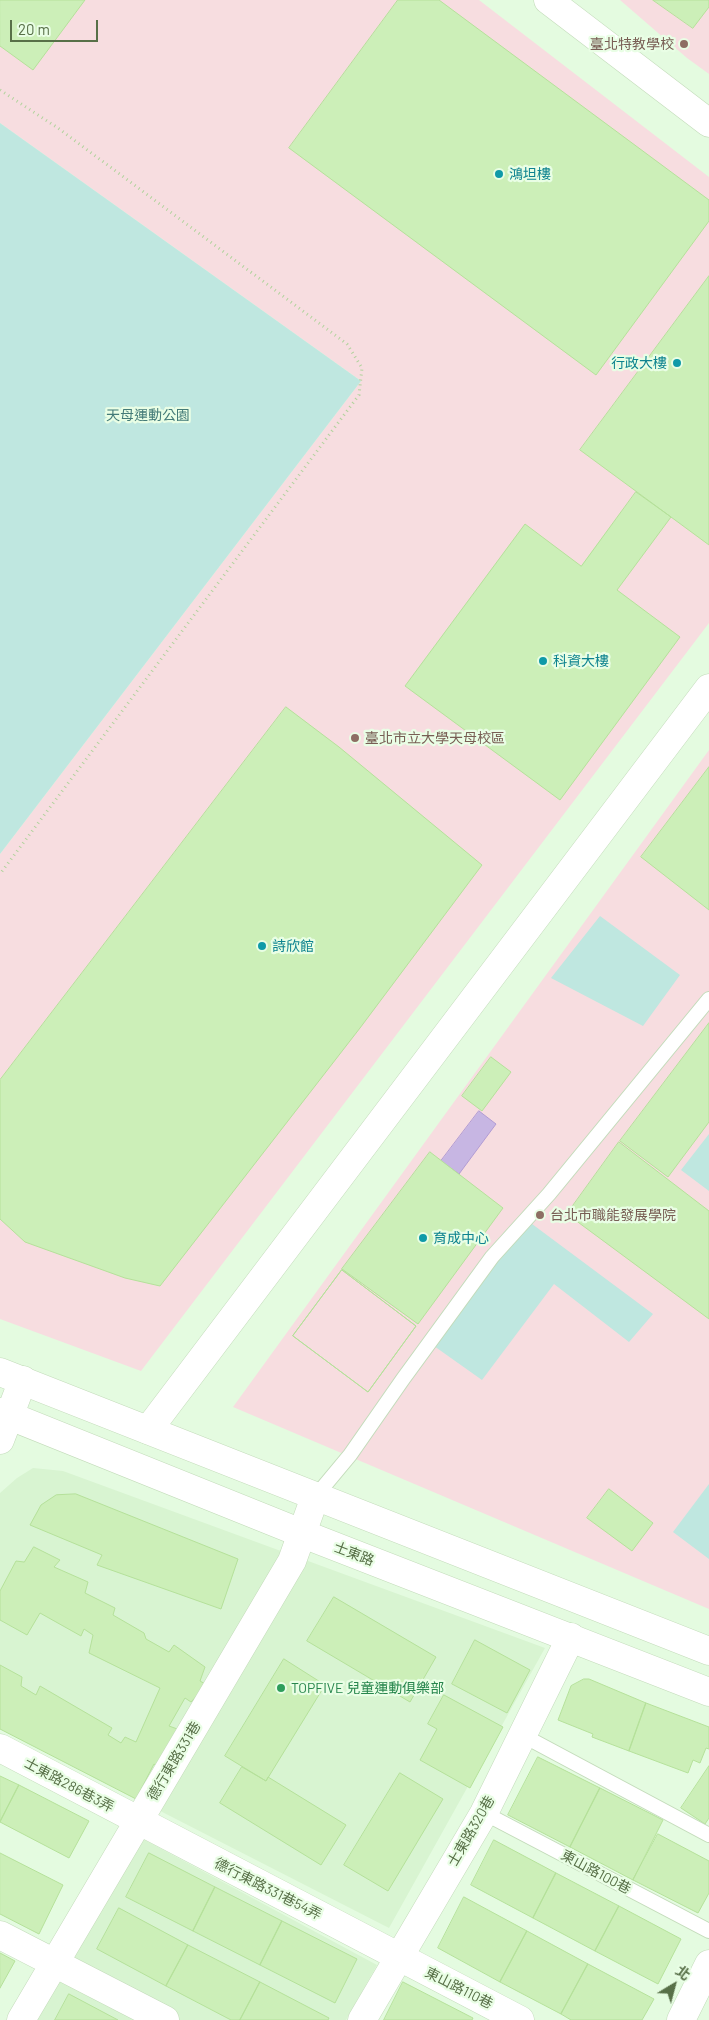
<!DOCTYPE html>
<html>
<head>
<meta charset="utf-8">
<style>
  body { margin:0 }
  #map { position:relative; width:709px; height:2020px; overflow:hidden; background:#e4fbe0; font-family:Barlow,"Noto Sans TC",sans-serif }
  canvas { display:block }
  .north { position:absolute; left:649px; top:1960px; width:50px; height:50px; -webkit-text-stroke:4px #e9fee5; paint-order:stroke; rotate:37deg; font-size:14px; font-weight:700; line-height:20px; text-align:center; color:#587048 }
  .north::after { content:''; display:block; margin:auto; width:18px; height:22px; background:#587048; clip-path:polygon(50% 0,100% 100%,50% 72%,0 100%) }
  .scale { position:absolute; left:10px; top:20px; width:88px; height:22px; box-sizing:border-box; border:2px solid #587048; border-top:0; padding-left:6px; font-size:15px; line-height:18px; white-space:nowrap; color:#587048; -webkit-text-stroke:4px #e9fee5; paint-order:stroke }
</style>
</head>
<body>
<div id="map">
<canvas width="709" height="2020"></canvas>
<div class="north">北</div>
<div class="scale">20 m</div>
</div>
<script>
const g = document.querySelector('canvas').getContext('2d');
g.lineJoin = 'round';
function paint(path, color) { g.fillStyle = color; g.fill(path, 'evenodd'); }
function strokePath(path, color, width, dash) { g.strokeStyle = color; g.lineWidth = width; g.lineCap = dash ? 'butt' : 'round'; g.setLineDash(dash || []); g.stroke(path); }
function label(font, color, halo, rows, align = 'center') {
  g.font = font + ' Barlow,"Noto Sans TC",sans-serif'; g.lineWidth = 4.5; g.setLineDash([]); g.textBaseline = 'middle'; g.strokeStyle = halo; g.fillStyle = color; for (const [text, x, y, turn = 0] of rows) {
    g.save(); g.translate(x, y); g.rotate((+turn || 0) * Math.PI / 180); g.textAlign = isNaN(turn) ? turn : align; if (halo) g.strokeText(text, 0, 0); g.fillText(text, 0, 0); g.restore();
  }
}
const residential = new Path2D(`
  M33,1468L63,1471L545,1648L389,1928L0,1729V1493L17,1478Z
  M141,1838L377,1965L346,2020H34Z`);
const education = new Path2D(`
  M0,0H479L709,177V623L141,1371L0,1319V854L361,381L0,123Z
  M620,0H709V74L687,58Z
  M709,750V1609L233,1407Z`);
const green = new Path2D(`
  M0,123L361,381L0,854Z
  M600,916L680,975L643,1026L551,978Z
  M709,1134V1191L681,1170Z
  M528,1221L653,1314L629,1342L554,1284L482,1380L434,1346Z
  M709,1484V1559L673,1532Z`);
const water = new Path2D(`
  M479,1111L496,1124L459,1174L441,1161Z`);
const building = new Path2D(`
  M0,0H85L33,70L0,46Z
  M398,0H439L709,200V221L596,375L289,148Z
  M653,0H709V7L693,28Z
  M709,276V545L580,450Z
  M636,492L671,517L617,590L680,637L560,800L405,686L525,524L581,566Z
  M286,707L339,747L482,865L360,1028L160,1286L125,1278L25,1242L0,1219V1080Z
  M709,767V910L641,857Z
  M709,1023V1122L668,1177L620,1141Z
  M491,1057L511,1072L482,1111L462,1096Z
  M619,1142L709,1211V1319L567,1214Z
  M430,1152L503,1208L418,1324L342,1269Z
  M342,1270L416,1326L368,1392L293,1336Z
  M342,1270L416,1326L368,1392L293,1336Z
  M609,1489L653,1523L632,1551L587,1518Z
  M76,1494L238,1559L221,1609L97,1565L102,1555L30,1525L41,1505L56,1495Z
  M34,1547L60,1560L54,1567L88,1582L85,1593L115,1608L113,1615L144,1633L146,1639L169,1652L174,1645L205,1667L200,1681L207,1685L191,1702L185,1698L169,1726L180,1730L161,1769L154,1764L136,1799L0,1729V1665L22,1677L21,1686L36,1695L40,1686L112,1728L108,1735L121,1743L125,1737L136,1742L160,1688L89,1653L93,1635L84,1629L81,1636L40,1613L27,1635L0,1620V1591L16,1561L24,1562Z
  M334,1597L436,1657L410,1702L307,1641Z
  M475,1640L530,1670L507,1713L452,1684Z
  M284,1659L325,1685L266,1781L225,1756Z
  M584,1679H589L646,1703L629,1751L592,1737L593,1734L558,1720L571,1686Z
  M444,1695L503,1727L470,1788L420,1760L437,1729L428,1724Z
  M646,1703L709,1727V1749L706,1748L700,1763L693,1760L688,1773L629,1751Z
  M538,1757L600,1788L570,1847L508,1815Z
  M709,1766V1818L705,1824L681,1808Z
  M242,1767L266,1781L268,1777L346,1825L321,1865L220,1803Z
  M400,1773L443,1799L388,1891L344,1865Z
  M0,1776L19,1785L0,1822Z
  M19,1785L89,1821L69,1858L0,1822Z
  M600,1788L663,1820L633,1880L570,1847Z
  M658,1834L709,1861V1893L698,1913L633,1880Z
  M494,1840L556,1873L533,1918L471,1885Z
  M0,1853L63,1885L39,1934L0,1914Z
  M149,1853L215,1887L193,1931L126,1897Z
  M556,1873L619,1906L595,1951L533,1918Z
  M215,1887L282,1921L260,1965L193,1931Z
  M464,1897L527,1931L500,1982L438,1948Z
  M619,1906L681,1939L658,1984L595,1951Z
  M119,1908L188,1945L166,1986L97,1949Z
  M282,1921L357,1959L335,2003L260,1965Z
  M527,1931L588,1964L561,2014L500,1982Z
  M188,1945L260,1982L240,2020H231L166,1986Z
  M0,1953L15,1961L0,1988Z
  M588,1964L654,1999L642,2020H571L561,2014Z
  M260,1982L329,2018L328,2020H240Z
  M403,1982L473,2018L472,2020H384Z
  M69,1994L118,2020H55Z`);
const path = new Path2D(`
  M0,90L58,128L347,344L362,368L359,395L0,874`);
const service = new Path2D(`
  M315,1497L350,1455L403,1379L492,1257L549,1194L709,999
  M522,1735L709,1835
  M484,1813L709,1931`);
const minor = new Path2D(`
  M548,0L709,123
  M148,1430L709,688
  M0,1440L23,1380
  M0,1748L520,2020
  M0,1935L165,2020
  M21,2020L292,1561L315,1497
  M362,2020L484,1813L571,1637
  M681,2020L709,1964`);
const tertiary = new Path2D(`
  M0,1372L709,1651
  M0,1412L316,1539L709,1692`);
const markers = [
  [684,44,5,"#8d6e63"],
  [499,174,5,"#0f9aa8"],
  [677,363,5,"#0f9aa8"],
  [543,661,5,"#0f9aa8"],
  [355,738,5,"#8d6e63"],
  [262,946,5,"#0f9aa8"],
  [540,1215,5,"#8d6e63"],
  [423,1238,5,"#0f9aa8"],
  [281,1688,5,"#2e9e5b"]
];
const educationNames = [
  ["臺北特教學校",674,44,"right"],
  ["臺北市立大學天母校區",365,738],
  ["台北市職能發展學院",550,1215]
];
const cultureNames = [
  ["鴻坦樓",509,174],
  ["行政大樓",667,363,"right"],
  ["科資大樓",553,661],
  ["詩欣館",272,946],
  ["育成中心",433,1238]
];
const parkNames = [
  ["天母運動公園",148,415]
];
const streetNames = [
  ["士東路",354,1554,21],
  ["德行東路331巷",174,1761,-59],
  ["士東路286巷3弄",69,1785,28],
  ["士東路320巷",471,1831,-60],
  ["東山路100巷",596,1872,28],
  ["德行東路331巷54弄",268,1889,27],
  ["東山路110巷",459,1988,27]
];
const leisureNames = [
  ["TOPFIVE 兒童運動俱樂部",291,1688]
];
paint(residential, '#d8f4d1');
paint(education, '#f7dde0');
paint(green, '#bfe7e0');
paint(water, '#c7b6e3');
strokePath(water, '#b29cd4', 1);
paint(building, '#ccefb8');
strokePath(building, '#b5e19a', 1);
strokePath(service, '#c3dbba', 16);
strokePath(minor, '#c3dbba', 29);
strokePath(tertiary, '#c3dbba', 29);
strokePath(path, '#b1d39c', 3, [1, 4]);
strokePath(service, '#fff', 14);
strokePath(minor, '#fff', 28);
strokePath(tertiary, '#fff', 28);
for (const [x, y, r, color] of markers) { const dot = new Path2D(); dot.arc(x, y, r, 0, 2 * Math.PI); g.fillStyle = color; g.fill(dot); strokePath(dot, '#e9fee5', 2); }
label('14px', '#785e54', '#e9fee5', educationNames, 'left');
label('14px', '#0d838f', '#e9fee5', cultureNames, 'left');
label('14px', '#447b78', '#e9fee5', parkNames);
label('14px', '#587048', '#e9fee5', streetNames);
label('14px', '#27864d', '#e9fee5', leisureNames, 'left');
</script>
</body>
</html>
